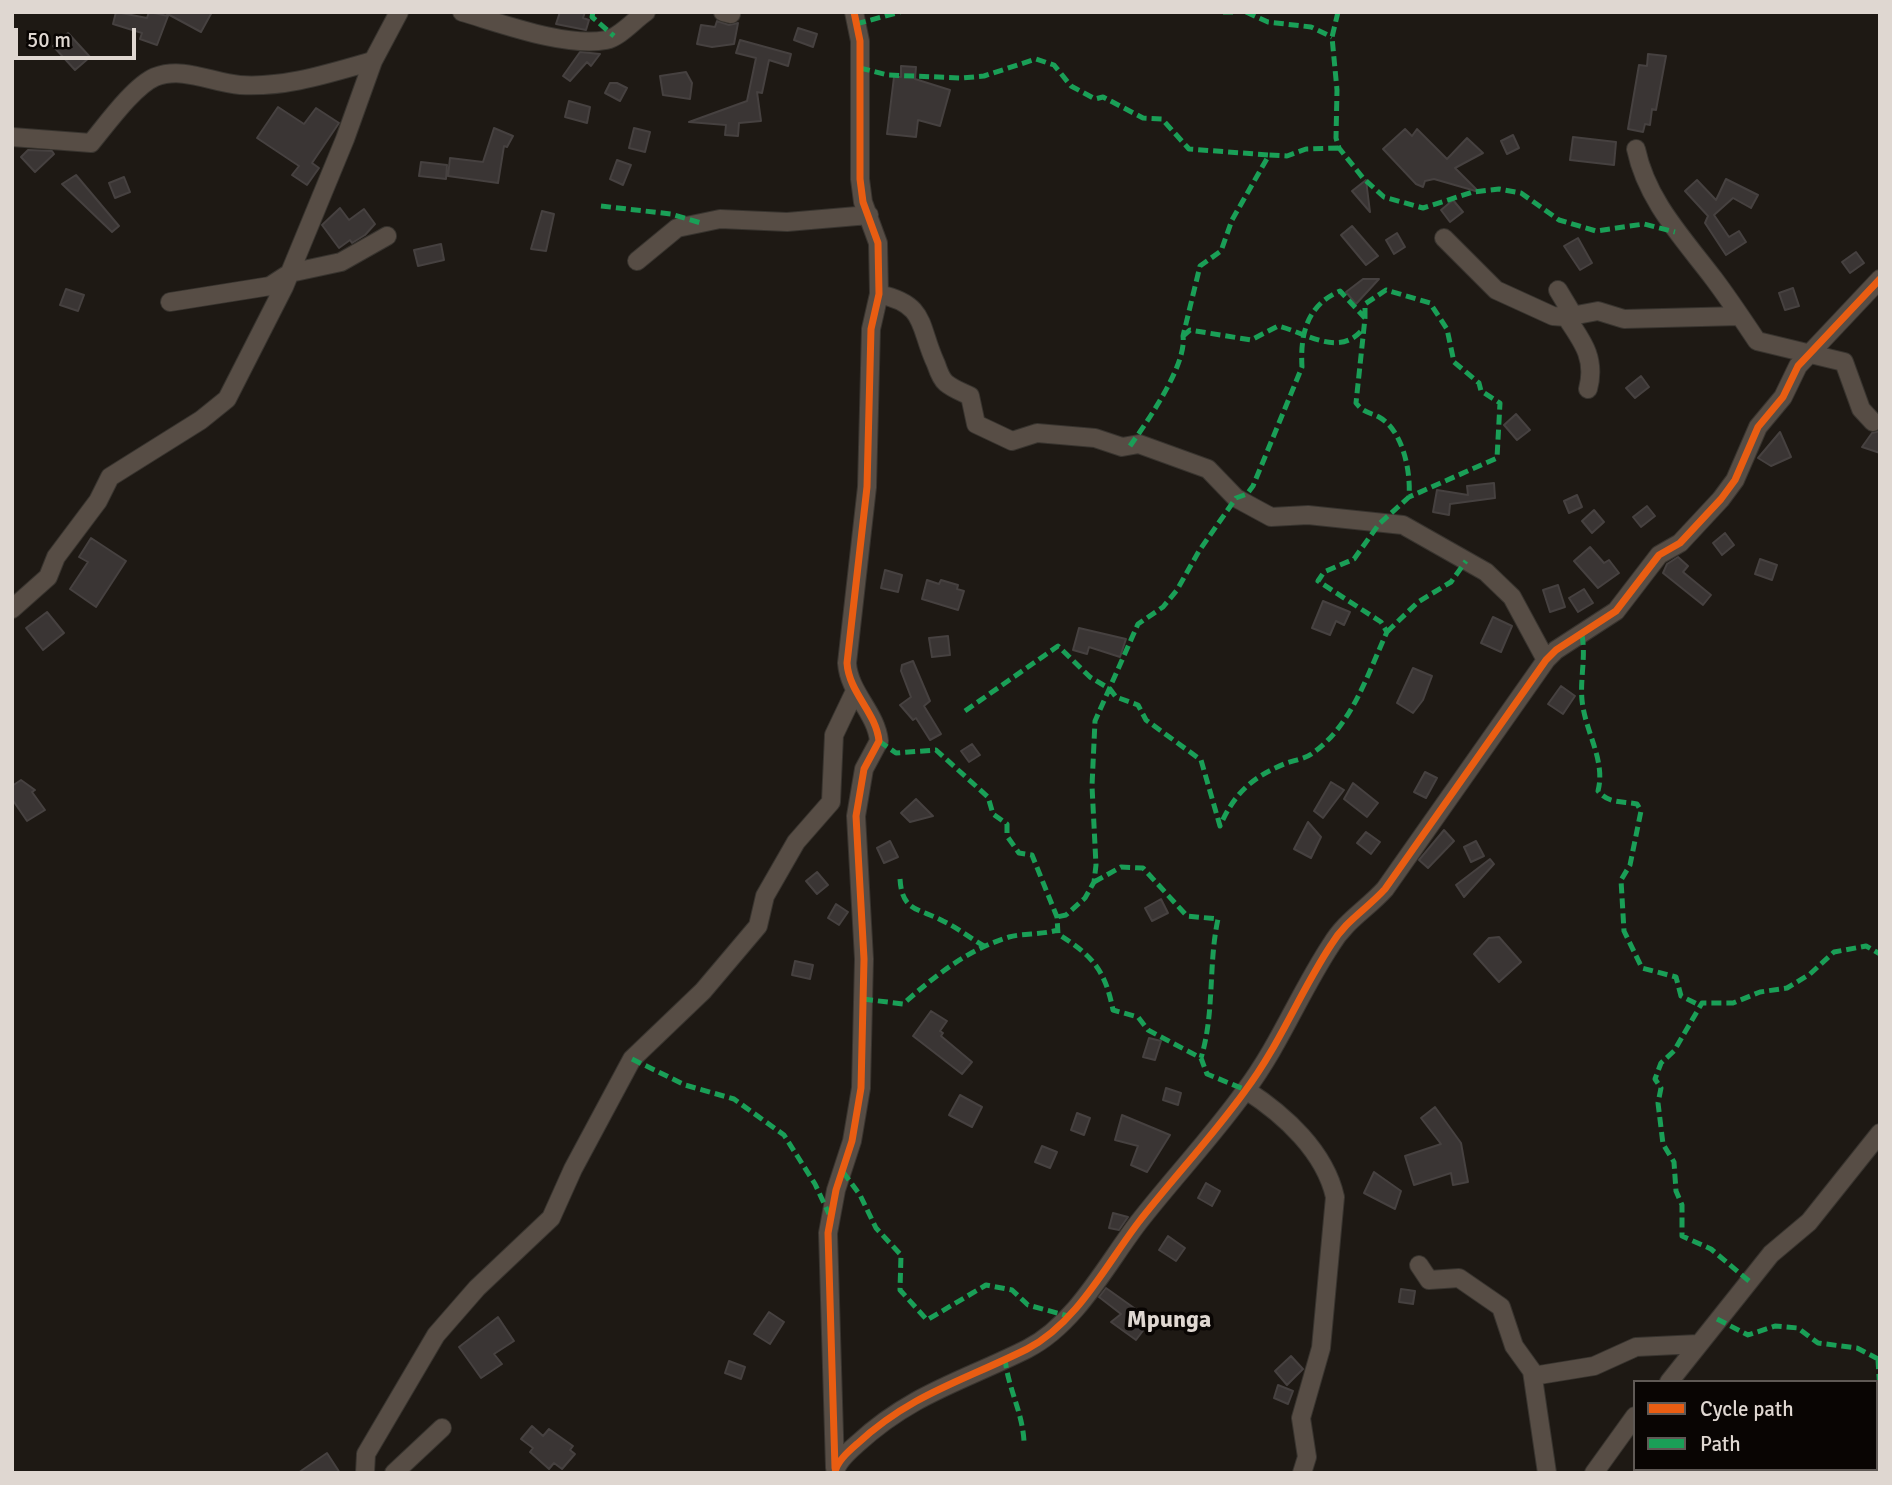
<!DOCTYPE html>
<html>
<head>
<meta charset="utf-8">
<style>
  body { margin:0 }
  #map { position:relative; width:1892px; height:1485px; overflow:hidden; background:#1e1914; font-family:Signika,sans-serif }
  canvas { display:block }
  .frame { position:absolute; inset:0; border:14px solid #dfd7d1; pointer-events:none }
  .legend { position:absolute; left:1633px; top:1380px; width:245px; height:91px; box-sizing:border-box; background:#090503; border:2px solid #5f5955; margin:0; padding:9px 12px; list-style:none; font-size:21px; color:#dfd7d1 }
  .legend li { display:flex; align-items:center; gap:14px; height:35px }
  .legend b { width:35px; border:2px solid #5f5955 }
  .scale { position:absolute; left:14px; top:28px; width:122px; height:32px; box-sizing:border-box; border:4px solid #dfd7d1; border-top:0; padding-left:9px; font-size:21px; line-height:24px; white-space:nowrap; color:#dfd7d1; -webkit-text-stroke:5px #090503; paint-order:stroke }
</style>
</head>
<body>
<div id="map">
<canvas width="1892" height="1485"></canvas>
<div class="frame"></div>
<ul class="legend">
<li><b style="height:9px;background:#e95d12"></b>Cycle path</li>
<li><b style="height:9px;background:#1a9f57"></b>Path</li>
</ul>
<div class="scale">50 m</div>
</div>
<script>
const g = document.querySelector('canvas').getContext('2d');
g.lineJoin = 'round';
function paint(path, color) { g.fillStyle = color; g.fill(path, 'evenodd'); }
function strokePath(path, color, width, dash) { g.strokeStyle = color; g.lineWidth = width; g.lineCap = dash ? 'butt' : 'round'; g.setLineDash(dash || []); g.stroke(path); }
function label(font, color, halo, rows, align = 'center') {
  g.font = font + ' Signika,sans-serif'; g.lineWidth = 7; g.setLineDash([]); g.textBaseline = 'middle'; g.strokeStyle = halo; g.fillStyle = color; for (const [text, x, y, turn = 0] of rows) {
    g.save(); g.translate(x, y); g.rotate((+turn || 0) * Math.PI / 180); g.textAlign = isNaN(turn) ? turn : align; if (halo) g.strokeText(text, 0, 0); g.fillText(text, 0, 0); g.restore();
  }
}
const building = new Path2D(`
  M116,12L147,18L149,12L168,16L157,45L140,39L142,33L113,24Z
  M164,12H212L201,32Z
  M560,12H585L583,18L589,20L586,30L556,24Z
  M717,21L729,25L738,23L734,44L712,47L697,44L701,25L715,27Z
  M798,28L817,34L813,47L794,40Z
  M68,33L90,57L75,70L53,46Z
  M740,40L791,54L788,66L769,60L762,93L757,92L761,121L739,123L738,136L725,135L726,125L689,122L747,101L756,58L736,53Z
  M580,52L600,54L591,66L587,62L570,81L563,76Z
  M1648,54L1666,56L1656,110L1652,109L1650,125L1645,124L1643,132L1628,129L1639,65L1647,66Z
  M901,66L916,67L915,79L950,90L940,126L918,120L916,137L887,134L894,77H901Z
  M686,72L692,83L690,99L663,95L660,76Z
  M610,83H617L627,88L620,101L605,93Z
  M569,101L590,107L587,123L565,117Z
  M278,107L304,124L316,108L339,123L312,163L319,168L307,185L292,175L299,166L257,138Z
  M494,128L513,136L507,147L504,146L498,183L448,176L450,158L483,162Z
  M634,128L650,132L645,152L629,148Z
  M1405,129L1412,136L1417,129L1447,159L1467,138L1483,153L1455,168L1479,192L1434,179L1425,181L1423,187L1416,184L1383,149Z
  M1513,135L1519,148L1507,154L1501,141Z
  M1573,137L1616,142L1614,165L1570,160Z
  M28,150L52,151L54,154L35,172L21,157Z
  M617,160L631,165L623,185L610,179Z
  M421,162L447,165L446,179L419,176Z
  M76,175L119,226L112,232L62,184Z
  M124,177L130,192L115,198L109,183Z
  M1726,179L1758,195L1751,208L1733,198L1714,215L1729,237L1739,231L1746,242L1726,255L1705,223L1708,216L1685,191L1697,180L1716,200Z
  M1366,180L1370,212L1352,191Z
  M1453,200L1463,212L1450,222L1441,210Z
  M340,208L349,220L364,209L375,224L365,235L352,243L350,240L339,248L322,225Z
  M542,211L554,214L546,251L531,249Z
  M1352,226L1378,256L1366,265L1341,235Z
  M1397,233L1405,247L1394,254L1386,240Z
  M1578,238L1592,263L1580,270L1564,246Z
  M441,244L444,260L418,266L414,250Z
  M1856,252L1864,263L1850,273L1842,262Z
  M1363,279H1379L1356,304L1346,292Z
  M1793,288L1799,306L1785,310L1779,293Z
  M66,289L84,295L78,311L60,305Z
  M1641,376L1649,387L1635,398L1626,388Z
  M1516,414L1530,430L1517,440L1504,425Z
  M1880,431V453L1862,447L1872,433Z
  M1780,432L1791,457L1771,466L1758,458Z
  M1494,483L1495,498L1450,504L1449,515L1433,512L1437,490L1468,495L1467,486Z
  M1577,495L1582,507L1569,513L1564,501Z
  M1647,506L1655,516L1641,527L1633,517Z
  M1594,510L1604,522L1592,533L1582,521Z
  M1725,533L1734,545L1722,555L1713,543Z
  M91,538L126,561L96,607L70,589L88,562L79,557Z
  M1590,547L1604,563L1609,560L1619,573L1598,588L1574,561Z
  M1678,557L1688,566L1683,572L1711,595L1703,605L1663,573L1667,564Z
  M1760,559L1777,565L1772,580L1755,574Z
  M885,570L902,575L898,592L881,588Z
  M927,580L939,584L941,580L958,585L957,589L964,591L958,610L922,599Z
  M1558,585L1565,607L1550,612L1543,590Z
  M1584,589L1593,603L1578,612L1569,598Z
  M1323,601L1350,612L1344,625L1336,621L1330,635L1312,628Z
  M47,612L64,633L43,650L26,628Z
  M1493,617L1512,626L1501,652L1481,643Z
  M1079,628L1126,639L1120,657L1089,647L1087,654L1073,650Z
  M948,636L950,655L932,657L929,638Z
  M913,661L930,701L924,706L941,734L930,740L916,718L913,720L900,705L911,697L901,671L902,665Z
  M1413,668L1432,676L1423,700L1413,713L1397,703Z
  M1561,686L1575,696L1563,714L1548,704Z
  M972,744L980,755L969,762L961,751Z
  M1425,772L1437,778L1426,798L1414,792Z
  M21,780L35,790L32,792L45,810L27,821L12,799V786Z
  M1331,782L1344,790L1323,818L1314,811Z
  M1353,783L1378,803L1367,817L1344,799Z
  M916,799L933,816L910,822L901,813Z
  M1308,822L1321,837L1311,858L1294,849Z
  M1444,830L1454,841L1428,868L1419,860Z
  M1366,832L1380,842L1371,854L1357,843Z
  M890,841L898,857L884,863L877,848Z
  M1476,841L1484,856L1471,862L1464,847Z
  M1490,859L1494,864L1464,897L1456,885Z
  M817,872L828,885L817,894L806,881Z
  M1161,899L1168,913L1152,921L1145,908Z
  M836,904L848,912L839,925L828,918Z
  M1499,937L1521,962L1499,982L1474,954L1489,938Z
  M795,961L813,965L810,979L792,975Z
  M931,1011L947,1021L940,1031L943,1033L941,1036L972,1062L962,1074L913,1036Z
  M1149,1038L1161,1041L1155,1060L1143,1057Z
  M1166,1088L1181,1093L1178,1105L1163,1100Z
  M960,1095L982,1107L972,1127L949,1115Z
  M1435,1107L1461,1143L1468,1182L1453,1185L1451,1173L1414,1185L1405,1156L1441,1144L1421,1118Z
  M1077,1113L1090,1118L1084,1135L1071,1130Z
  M1122,1115L1170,1135L1147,1172L1131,1165L1138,1146L1115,1140Z
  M1042,1146L1057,1152L1050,1168L1035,1162Z
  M1374,1172L1401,1191L1395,1209L1364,1193Z
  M1206,1183L1220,1191L1212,1206L1198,1198Z
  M1113,1213L1128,1217L1119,1230L1109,1228Z
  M1168,1236L1185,1248L1176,1261L1159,1250Z
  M1106,1288L1151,1320L1136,1340L1111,1322L1121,1314L1099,1297Z
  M1401,1289L1415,1291L1413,1304L1399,1302Z
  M769,1312L784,1322L770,1344L754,1334Z
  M498,1317L514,1341L494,1354L502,1364L481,1378L459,1347Z
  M1291,1356L1303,1369L1287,1385L1275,1371Z
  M729,1361L745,1367L741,1379L725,1373Z
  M1278,1385L1293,1391L1288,1404L1274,1398Z
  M532,1426L543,1436L549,1429L573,1446L570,1450L575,1454L562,1469L554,1463L549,1469L530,1452L533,1448L521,1439Z
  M327,1453L340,1473H298Z`);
const street = new Path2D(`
  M462,12C500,23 567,48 606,40C620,37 634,20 646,12
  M723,12L731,14
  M12,137L91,143C106,125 134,86 155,77C184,66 212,83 240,85C286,88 330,73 373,61
  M1636,149C1647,201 1683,238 1714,279C1729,299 1743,320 1757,341L1844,362L1861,409L1873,422
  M1444,238L1496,290L1553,316L1566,317L1598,311L1624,319L1740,316
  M637,261L677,228L701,223L720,219L787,222L869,215
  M1558,290L1570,310L1566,317C1583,342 1596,359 1588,389
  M879,294C928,305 918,326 936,364C938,370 941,379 946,383C953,389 962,392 970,396L976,424L1012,441L1037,433L1095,438L1122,447L1139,444L1208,469L1236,498L1271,517L1308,515L1403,525L1486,572L1512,597L1546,660
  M170,302L270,286L290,273L341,262L387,236
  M12,609L48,577L56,557L98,501L110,477L201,420L227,399L284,287L345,139L373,61L399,12
  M1246,1090C1285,1115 1325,1152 1335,1197L1321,1348L1301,1418L1307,1457L1302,1473
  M1419,1265L1429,1280L1459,1278L1501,1307L1514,1346L1532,1371L1547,1473
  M1533,1376L1594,1366L1636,1347L1698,1344
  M1669,1382L1771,1254L1809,1222L1880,1133
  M835,1468L828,1233L836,1190L852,1141L861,1088L864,959L856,816L864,769L879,741C876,712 849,693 847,663L867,487L871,329L879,294L878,243L863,202L860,179V41L854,12
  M365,1473L366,1454L436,1335L477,1288L551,1218L573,1169L632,1059L703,991L758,926L765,896L796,842L831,802L834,735L855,691
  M394,1473L442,1428
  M835,1473C836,1462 849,1451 857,1444C911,1394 963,1381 1027,1349C1076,1324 1106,1265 1138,1223C1173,1178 1212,1137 1245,1091C1279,1046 1300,992 1331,945C1345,921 1367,909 1385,889L1546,660L1556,650L1616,611L1659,555L1680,543L1721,499L1735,480L1758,427L1783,397L1798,366L1880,279
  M1594,1473L1635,1416`);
const quiet = new Path2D(`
  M593,12L592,17L614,36
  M1223,12H1234
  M1246,12L1268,22L1311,27L1332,37
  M1338,12L1332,37L1337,90L1336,138L1339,148L1363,178L1384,197L1423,208L1473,192L1499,189L1521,193L1559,220L1596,231L1644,224L1675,232
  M856,24L900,12
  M860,68L888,75L962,78L984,76L1036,59L1054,65L1071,86L1095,99L1103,97L1143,118L1162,119L1189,149L1269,155
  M601,206L671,214L701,223
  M1365,318V304L1386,290L1430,303L1447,329L1454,362L1479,383L1481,391L1500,403L1497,458L1409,497
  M1183,336L1190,330L1251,340L1278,326C1307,333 1339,358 1363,329
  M1130,446C1147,422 1187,365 1183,336L1200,266L1221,251L1232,220L1269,155L1287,156L1306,149L1339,148
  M1387,632L1418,602L1451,582L1466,561
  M1582,635C1586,657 1580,678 1582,700C1585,732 1606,760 1598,791C1609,804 1622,801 1637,804L1641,811L1630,865L1621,880L1624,931L1642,968L1676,977L1681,996L1701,1006
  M965,711L1058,646L1090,677L1110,689L1116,697L1138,705L1146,720L1201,760L1220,826C1234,794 1251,778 1284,764C1294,760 1306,759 1314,752C1352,725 1368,673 1387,632L1381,622L1318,581L1324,572L1354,559L1379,524L1409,497C1411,472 1403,430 1379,417C1369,412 1364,413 1356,403L1365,318L1340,291C1307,305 1300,334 1302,367L1253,486L1247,494L1236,498L1199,551L1177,590L1163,607L1138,624L1095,721L1092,786L1096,865L1094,882L1085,898L1066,915L1057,917
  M879,741L896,753L936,750L988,797L993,814L1007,824V836L1019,853L1032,855L1057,917L1058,934C1093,956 1105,970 1113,1010L1138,1017L1148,1030L1201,1058L1207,1074L1246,1090
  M900,879C902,912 919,908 943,921C958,928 971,939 986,947
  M1094,882L1121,867L1143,868L1187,916L1218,919C1208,965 1215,1012 1201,1058
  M863,999L903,1004C936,975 967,950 1009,937C1024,933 1041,935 1058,930
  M632,1059L685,1085L734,1099L784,1135L815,1184L829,1214
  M843,1172L860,1195L876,1228L901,1255L900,1290L927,1320L986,1285L1012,1290L1028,1305L1068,1316
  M1749,1281L1711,1249L1682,1236V1205L1676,1191L1674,1162L1663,1144L1658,1103L1661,1088L1655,1079L1661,1063L1674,1051L1702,1003H1733L1760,992L1787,988L1810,974L1834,952L1866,946L1880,954
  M1717,1319L1748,1335L1775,1326L1798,1328L1818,1343L1857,1348L1880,1360
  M1005,1358C1008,1389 1022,1410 1024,1441
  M1878,1359L1880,1394`);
const cycleway = new Path2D(`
  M835,1468L828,1233L836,1190L852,1141L861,1088L864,959L856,816L864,769L879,741C876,712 849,693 847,663L867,487L871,329L879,294L878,243L863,202L860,179V41L854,12
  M835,1473C836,1462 849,1451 857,1444C911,1394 963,1381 1027,1349C1076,1324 1106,1265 1138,1223C1173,1178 1212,1137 1245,1091C1279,1046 1300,992 1331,945C1345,921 1367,909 1385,889L1546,660L1556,650L1616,611L1659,555L1680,543L1721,499L1735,480L1758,427L1783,397L1798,366L1880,279`);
const quarterNames = [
  ["Mpunga",1169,1321]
];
paint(building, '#3a3534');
strokePath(building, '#464140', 2);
strokePath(street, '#38342f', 20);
strokePath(street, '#574d45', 18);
strokePath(quiet, '#1a9f57', 5, [10, 5]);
strokePath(cycleway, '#e95d12', 7);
label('bold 24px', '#dfd7d1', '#090503', quarterNames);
</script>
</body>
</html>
